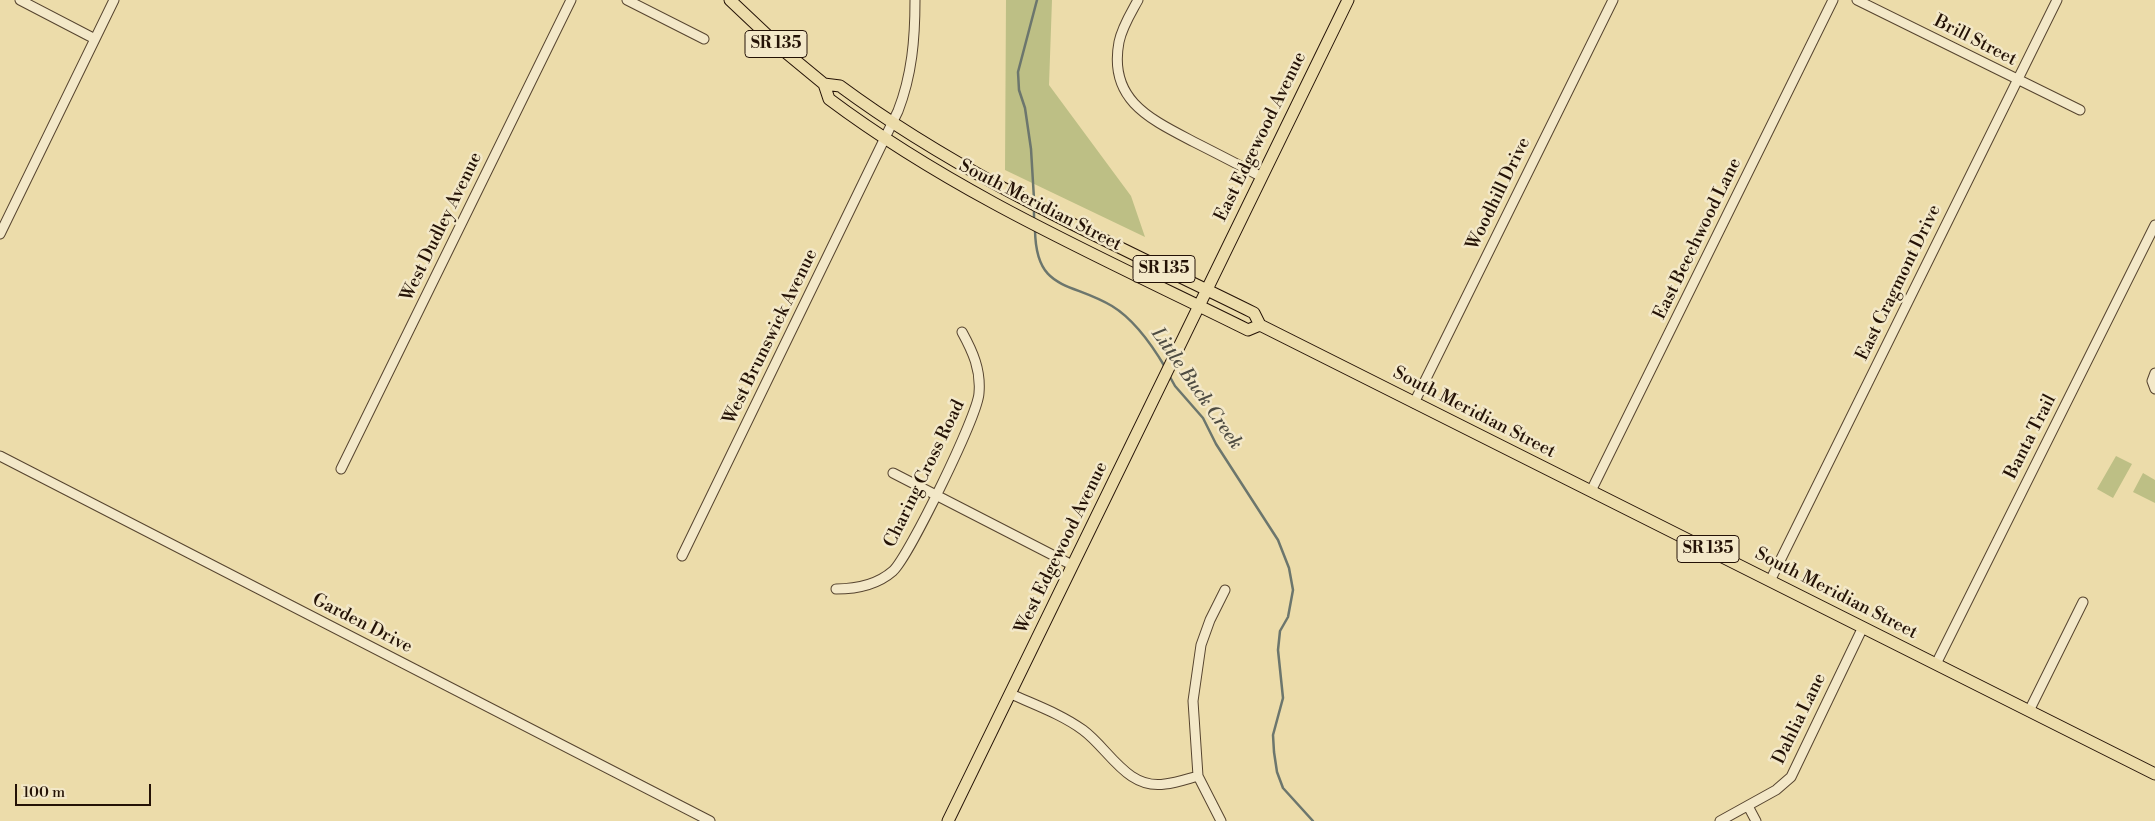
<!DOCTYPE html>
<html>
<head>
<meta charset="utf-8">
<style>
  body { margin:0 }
  #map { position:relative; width:2155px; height:821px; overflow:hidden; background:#ecdcaa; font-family:"Libre Bodoni",serif }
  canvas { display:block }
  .scale { position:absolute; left:15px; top:784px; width:136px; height:22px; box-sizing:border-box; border:2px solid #241206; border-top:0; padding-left:6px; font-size:15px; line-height:18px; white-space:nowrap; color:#241206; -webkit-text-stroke:4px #f3e8c8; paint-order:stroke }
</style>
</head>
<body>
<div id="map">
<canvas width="2155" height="821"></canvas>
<div class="scale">100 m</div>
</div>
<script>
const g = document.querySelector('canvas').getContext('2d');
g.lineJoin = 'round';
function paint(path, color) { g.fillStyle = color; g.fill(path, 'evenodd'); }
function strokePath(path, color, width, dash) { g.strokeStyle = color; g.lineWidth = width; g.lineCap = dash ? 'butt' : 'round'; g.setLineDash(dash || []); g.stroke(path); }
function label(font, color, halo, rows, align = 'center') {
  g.font = font + ' "Libre Bodoni",serif'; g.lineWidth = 5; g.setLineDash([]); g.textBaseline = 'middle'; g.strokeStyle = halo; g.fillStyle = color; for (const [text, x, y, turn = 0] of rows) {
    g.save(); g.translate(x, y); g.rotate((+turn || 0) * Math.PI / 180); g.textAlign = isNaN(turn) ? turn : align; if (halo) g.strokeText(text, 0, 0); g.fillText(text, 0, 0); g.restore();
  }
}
const green = new Path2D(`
  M1006,0H1052L1049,85L1131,196L1145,237L1005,170Z
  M2116,456L2132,464L2113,498L2097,489Z
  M2143,473L2155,480V503L2133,492Z`);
const stream = new Path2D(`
  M1034,199L1031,149L1025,108L1019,90L1018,72L1037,0
  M1034,207V219
  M1035,230C1036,292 1070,281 1112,306C1135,320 1152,345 1165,367
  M1170,377L1175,386L1203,418L1216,444L1278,540L1289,568L1293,590L1288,617L1280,631L1278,650L1283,698L1273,735L1274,752L1277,772L1283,788L1313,821`);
const minor = new Path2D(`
  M20,0L95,39
  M627,0L704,39
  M1138,0C1131,13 1122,27 1119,42C1108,100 1150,119 1194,142C1216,153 1239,165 1262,177
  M1857,0L2080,110
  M0,234L114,0
  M2155,373L2152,381L2155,389
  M1414,403L1613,0
  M0,456L710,821
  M341,469L571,0
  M893,473L1072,565
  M1591,491L1833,0
  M682,556L898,111C912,75 915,39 915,0
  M1770,581L2057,0
  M836,589C857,589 877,585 893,571C909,556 978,415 979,393C981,370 973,352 962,332
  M1936,664L2155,225
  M1011,694C1035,705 1061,714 1083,730C1109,749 1127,790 1165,784C1176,783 1187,779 1198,776
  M2029,711L2083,602
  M1748,806L1756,821
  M1221,821L1198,776L1193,701L1201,645L1210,620L1225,590
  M1720,821L1776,790L1791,777L1863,627`);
const major = new Path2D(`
  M730,0L784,51L824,84L829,99C957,195 1105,259 1248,330L1260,325
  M824,84L840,86C967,180 1113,243 1254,313L1260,325L2155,774
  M948,821L1348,0`);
const shields = [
  [776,44,62],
  [1164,269,62],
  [1708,549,62]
];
const shieldNames = [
  ["SR 135",776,44],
  ["SR 135",1164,269],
  ["SR 135",1708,549]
];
const streetNames = [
  ["Brill Street",1975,41,27],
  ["East Edgewood Avenue",1261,137,-64],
  ["Woodhill Drive",1499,194,-64],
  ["South Meridian Street",1040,206,27],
  ["West Dudley Avenue",442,227,-64],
  ["East Beechwood Lane",1698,239,-64],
  ["East Cragmont Drive",1899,283,-64],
  ["West Brunswick Avenue",771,337,-64],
  ["South Meridian Street",1474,413,27],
  ["Banta Trail",2031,437,-63],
  ["Charing Cross Road",925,474,-64],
  ["West Edgewood Avenue",1062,548,-64],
  ["South Meridian Street",1836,594,27],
  ["Garden Drive",362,624,27],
  ["Dahlia Lane",1800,719,-64]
];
const waterNames = [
  ["Little Buck Creek",1196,389,55]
];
paint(green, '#bdbf85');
strokePath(stream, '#6c766d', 2.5);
strokePath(minor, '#56442f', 11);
strokePath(major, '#241206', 13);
strokePath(minor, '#f3e8c8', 9);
strokePath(major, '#ecdcaa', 11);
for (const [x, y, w] of shields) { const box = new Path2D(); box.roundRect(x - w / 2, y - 13.5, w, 27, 4); g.fillStyle = '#f3e8c8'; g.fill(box); strokePath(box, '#241206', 1); }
label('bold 16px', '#241206', null, shieldNames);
label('18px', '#241206', '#f3e8c8', streetNames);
label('italic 19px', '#4e4c42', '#f3e8c8', waterNames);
</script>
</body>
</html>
